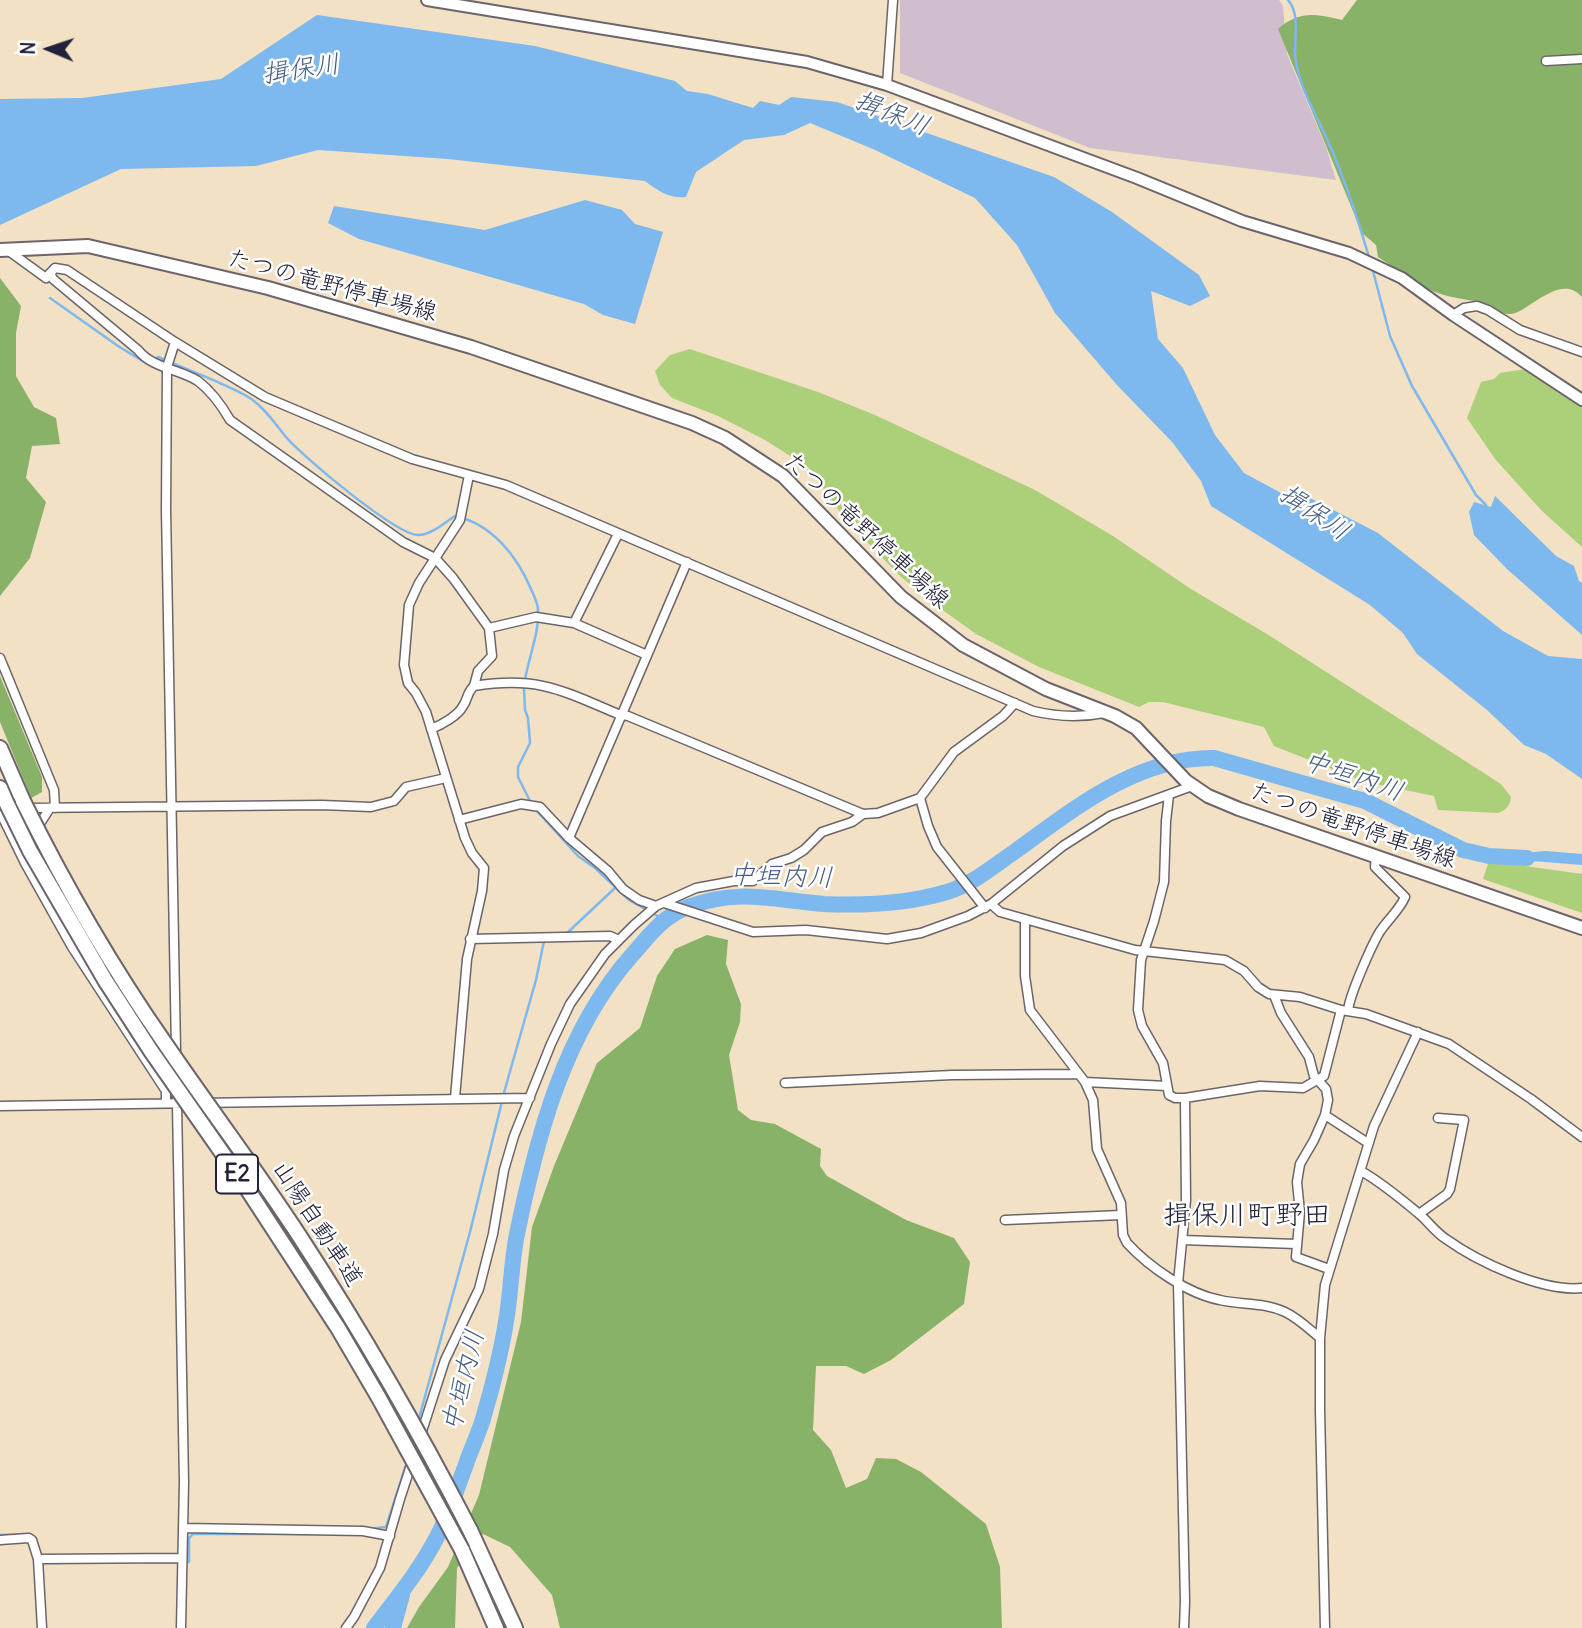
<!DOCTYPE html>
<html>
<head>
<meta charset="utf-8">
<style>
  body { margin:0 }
  #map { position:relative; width:1582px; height:1628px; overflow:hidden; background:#f2e1c4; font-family:Delius,sans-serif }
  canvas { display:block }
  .north { position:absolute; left:14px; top:14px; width:70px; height:70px; -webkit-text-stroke:5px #fff; paint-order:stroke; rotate:272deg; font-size:19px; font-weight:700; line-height:28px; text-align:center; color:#22223b }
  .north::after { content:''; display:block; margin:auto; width:24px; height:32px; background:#22223b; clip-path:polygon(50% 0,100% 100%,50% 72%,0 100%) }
</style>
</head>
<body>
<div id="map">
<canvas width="1582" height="1628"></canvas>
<div class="north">N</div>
</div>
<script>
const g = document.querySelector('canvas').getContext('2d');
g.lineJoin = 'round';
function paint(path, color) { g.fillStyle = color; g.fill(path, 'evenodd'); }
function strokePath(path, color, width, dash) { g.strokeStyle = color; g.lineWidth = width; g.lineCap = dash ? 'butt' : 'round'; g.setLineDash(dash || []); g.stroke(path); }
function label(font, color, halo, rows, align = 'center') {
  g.font = font + ' Delius,"Klee One",sans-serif'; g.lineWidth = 5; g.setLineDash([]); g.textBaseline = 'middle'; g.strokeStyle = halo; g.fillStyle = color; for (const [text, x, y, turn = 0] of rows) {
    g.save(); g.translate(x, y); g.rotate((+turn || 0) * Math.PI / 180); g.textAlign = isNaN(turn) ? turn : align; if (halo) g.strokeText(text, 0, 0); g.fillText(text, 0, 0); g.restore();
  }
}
const industrial = new Path2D(`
  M900,0H1279L1283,6L1287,54L1326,147L1336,180L1090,148L900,73Z`);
const green = new Path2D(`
  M690,349L818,392L875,415L1035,490L1113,536L1191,589L1267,634L1501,784L1511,797C1510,806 1506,810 1498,813L1438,810L1434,796L1365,782L1274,746L1264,727L1163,702H1149L1139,707L1039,667L976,634L930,601L900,576L845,519L809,468L765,440L718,416L672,398L660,385L655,371L670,355Z
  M1526,369L1582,404V547L1542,511L1495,459L1467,418L1481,382L1494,379L1500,373Z
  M1489,861L1582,874V913L1483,879Z`);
const forest = new Path2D(`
  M1357,0H1582V297C1560,271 1527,314 1510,314C1500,315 1495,308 1486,304C1471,299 1453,299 1438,293C1419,287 1396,268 1378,257L1376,245L1362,233L1278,29C1300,10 1316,14 1342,20Z
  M0,278L21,306L16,333V376L34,407L56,418L60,444L32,446L26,478L46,502L30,558L0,596Z
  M0,676L42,777V792L31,798L0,722Z
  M707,935L728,940L726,964L741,1004L740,1022L729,1055L738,1110L751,1120L775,1124L821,1149L820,1166L827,1176L906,1220L954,1238L970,1262L964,1304L891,1360L864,1374L846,1366H816L813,1430L831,1450L846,1488L867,1479L876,1458L896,1459L921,1472L986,1524L1000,1567L1002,1628H560L552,1595L510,1547L483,1534L457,1568L455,1628H407L419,1607L448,1567L479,1495L521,1322L532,1227L554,1166L597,1063L640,1028L657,976L675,949Z`);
const water = new Path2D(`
  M317,15L535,46L675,81L687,91L708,94L753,108L760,101L779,105L791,97L837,102L1054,177L1112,212L1199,275L1210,296L1190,306L1151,291L1158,339L1183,368L1215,435L1244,473L1296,501L1310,498L1378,533L1503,631L1548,656L1582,659V779L1546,754L1524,745L1487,710L1417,654L1403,633L1370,605L1211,506L1201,481L1173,443L1117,385L1055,313L1017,245L975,198L873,149L810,123L784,135L744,140L696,172L686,197C670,199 658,191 645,181L448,159L318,150L256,166L121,169L0,225V99L82,98L221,79Z
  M585,200L622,210L635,224L663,232L635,324L603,315L584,304L359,239L328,223L334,206L485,230Z
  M1495,496L1556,556L1574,566L1579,581L1582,583V635L1507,569L1474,535L1469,512L1474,502L1491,507Z
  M1546,851L1582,854V865L1507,859L1509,854Z`);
const stream = new Path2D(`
  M1288,0C1302,16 1292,43 1296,62C1301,92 1319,119 1330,146C1346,182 1358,220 1369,257
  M1372,267L1390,336L1412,386L1476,495L1486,505
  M50,298L118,346L149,365L158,357C187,370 223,382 250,398C265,408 275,424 286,437C302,456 396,535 418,535C431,535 444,523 455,516C492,524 517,556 531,589C534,596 538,603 538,610C540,630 528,660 525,680
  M524,687L525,710L528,718L530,743L518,767V777L531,803
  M535,809L578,856L595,868L629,900L663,919
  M566,934L615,888
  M418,1422L470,1232L505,1089L536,980L544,941
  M367,1529L386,1527L407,1462
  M0,1535L26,1534
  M142,1562H189V1538L193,1534H333
  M44,1563H62`);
const river = new Path2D(`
  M374,1628C396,1599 420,1570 437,1537C449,1514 456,1491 465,1467C470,1452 477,1437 482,1422C493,1385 503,1347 508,1308C511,1285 512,1262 516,1239C536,1140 563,1033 632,955C649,936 663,916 688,907C740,888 772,900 824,904C866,906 906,904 947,892C973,884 995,865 1017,850C1075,808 1138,757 1214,758L1365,801L1463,850L1489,856L1527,858
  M393,1628L402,1595`);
const minor = new Path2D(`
  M1546,61L1582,59
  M887,85L893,0
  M6,249L46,278L55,268L67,270L175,342L265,397L412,459L506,485L1033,711C1058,717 1079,718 1104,713
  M50,273L53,279L138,350C152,368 179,369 198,381C211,391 222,406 230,420L403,542L435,558L453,578L489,628L536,617L574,623L618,534
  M1453,315L1464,308L1477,306L1488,310L1520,330L1582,352
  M175,342L167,367L166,510L184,1482L181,1628
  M574,623L647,655
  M0,658L54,790L55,808
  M474,686L478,671L492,656L489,628
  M431,729C441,725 458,716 463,706C468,699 467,692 474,686C538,676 561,690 618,714L628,716L863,814L878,813L920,798L954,752L1003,716L1015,703
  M1169,795L1166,821L1164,882L1154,921L1141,960L1138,1010L1142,1026L1163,1063L1169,1095L1175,1098H1185L1186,1200L1178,1283L1185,1601L1184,1628
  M920,798L928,826L937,847L985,908
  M26,808L322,805L371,807L394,801L406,787L446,778
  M0,812L25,863L72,947L166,1091V1103
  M459,820L521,804L540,807L569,838L608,871L623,889L639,900L656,906
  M569,838L687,562
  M26,845L50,808
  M664,903L753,932L806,930L887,939L921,933L968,916L991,904L1063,846L1110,816L1192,786
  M991,904L1000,912L1135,950L1225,960L1244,971L1258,987L1269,994L1300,997L1341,1010L1366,1014L1449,1044L1531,1099L1582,1137
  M1025,919V976L1030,1010L1085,1082L1093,1100L1097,1149L1121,1203L1123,1235L1127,1243C1149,1267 1188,1294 1220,1300C1241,1305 1264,1302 1285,1312C1298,1318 1309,1329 1320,1338
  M470,939L610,936L619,940
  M1274,995L1281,1013L1309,1057L1314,1076L1326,1089L1328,1100L1325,1115L1314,1140L1300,1164L1297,1182L1300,1212L1296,1257L1329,1269
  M1348,1011C1349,996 1371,947 1379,933C1387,920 1399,911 1405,897L1375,867L1376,856
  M1085,1082L1167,1086
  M785,1083L952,1075L1077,1074
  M455,1098L467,959L482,891L484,868L472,853L465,838L426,712L416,693L408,683L404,665L409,605L419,583L460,520L469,475
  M1185,1098L1260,1086L1303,1088L1324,1076L1341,1010
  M0,1106L530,1098
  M1325,1115L1368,1143
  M1361,1171C1381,1182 1401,1199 1418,1213C1428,1221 1435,1232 1446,1239C1478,1262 1542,1292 1582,1288
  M1419,1214L1447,1194L1450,1189L1464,1120L1438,1118
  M1005,1220L1121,1215
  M1182,1240L1296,1244
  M183,1528L363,1531L390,1536
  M0,1540L29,1538L32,1540L38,1559L42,1628
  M38,1559L182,1558
  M346,1628L354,1617L380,1568L400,1499L445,1360L479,1289L493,1234L504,1170L514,1136L551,1044L570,1004L605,954L634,925L656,906L696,888L734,881H753L772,864L791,858L804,850L822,832L852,822L863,814
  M1325,1628L1320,1410V1338L1325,1285L1374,1126L1418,1032`);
const tertiary = new Path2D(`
  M427,0L807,62L887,85L1137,178L1242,221L1349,253L1402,278L1453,315L1582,400`);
const secondary = new Path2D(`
  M0,250L88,246L268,288L471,347L692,423L725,438L783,476L901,597L963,645L1046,689L1115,716L1136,728L1186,781L1208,796L1239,809L1582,928`);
const motorway = new Path2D(`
  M0,748L23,801
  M0,788L6,802
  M470,1530L515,1628
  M462,1550L496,1628`);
const motorwayBridge = new Path2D(`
  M23,801C64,884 111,966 164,1042C209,1108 257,1171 300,1237C362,1332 418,1429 470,1530
  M6,802L30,851L105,980L151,1051L246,1187L338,1328L379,1398L462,1550`);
const shields = [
  [237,1174,42]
];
const shieldNames = [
  ["E2",237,1174]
];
const streetNames = [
  ["たつの竜野停車場線",332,286,15],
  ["たつの竜野停車場線",866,531,43],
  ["たつの竜野停車場線",1353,826,19],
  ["山陽自動車道",317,1224,57]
];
const waterNames = [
  ["揖保川",301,70,-8],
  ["揖保川",892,114,22],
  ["揖保川",1314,513,34],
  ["中垣内川",1353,777,19],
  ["中垣内川",781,877,2],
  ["中垣内川",464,1381,-76]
];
const quarterNames = [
  ["揖保川町野田",1247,1216]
];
paint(industrial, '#d0bdce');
paint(green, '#acd079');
paint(forest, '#89b269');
paint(water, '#7db8ee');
strokePath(stream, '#7db8ee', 2.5);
strokePath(river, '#7db8ee', 16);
strokePath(minor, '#6b656b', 11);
strokePath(tertiary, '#6b656b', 14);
strokePath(secondary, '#6b656b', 16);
strokePath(motorway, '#6b656b', 18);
strokePath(minor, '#fff', 8);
strokePath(tertiary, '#fff', 10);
strokePath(secondary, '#fff', 12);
strokePath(motorway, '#fff', 14);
strokePath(motorwayBridge, '#6b656b', 18, []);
strokePath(motorwayBridge, '#fff', 14);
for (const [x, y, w] of shields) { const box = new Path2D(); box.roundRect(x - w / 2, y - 19.5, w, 39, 5); g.fillStyle = '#fff'; g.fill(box); strokePath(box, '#22223b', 2); }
label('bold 23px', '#22223b', null, shieldNames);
label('24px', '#22223b', '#fff', streetNames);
label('italic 26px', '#465e83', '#fff', waterNames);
label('28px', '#22223b', '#fff', quarterNames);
</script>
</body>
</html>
